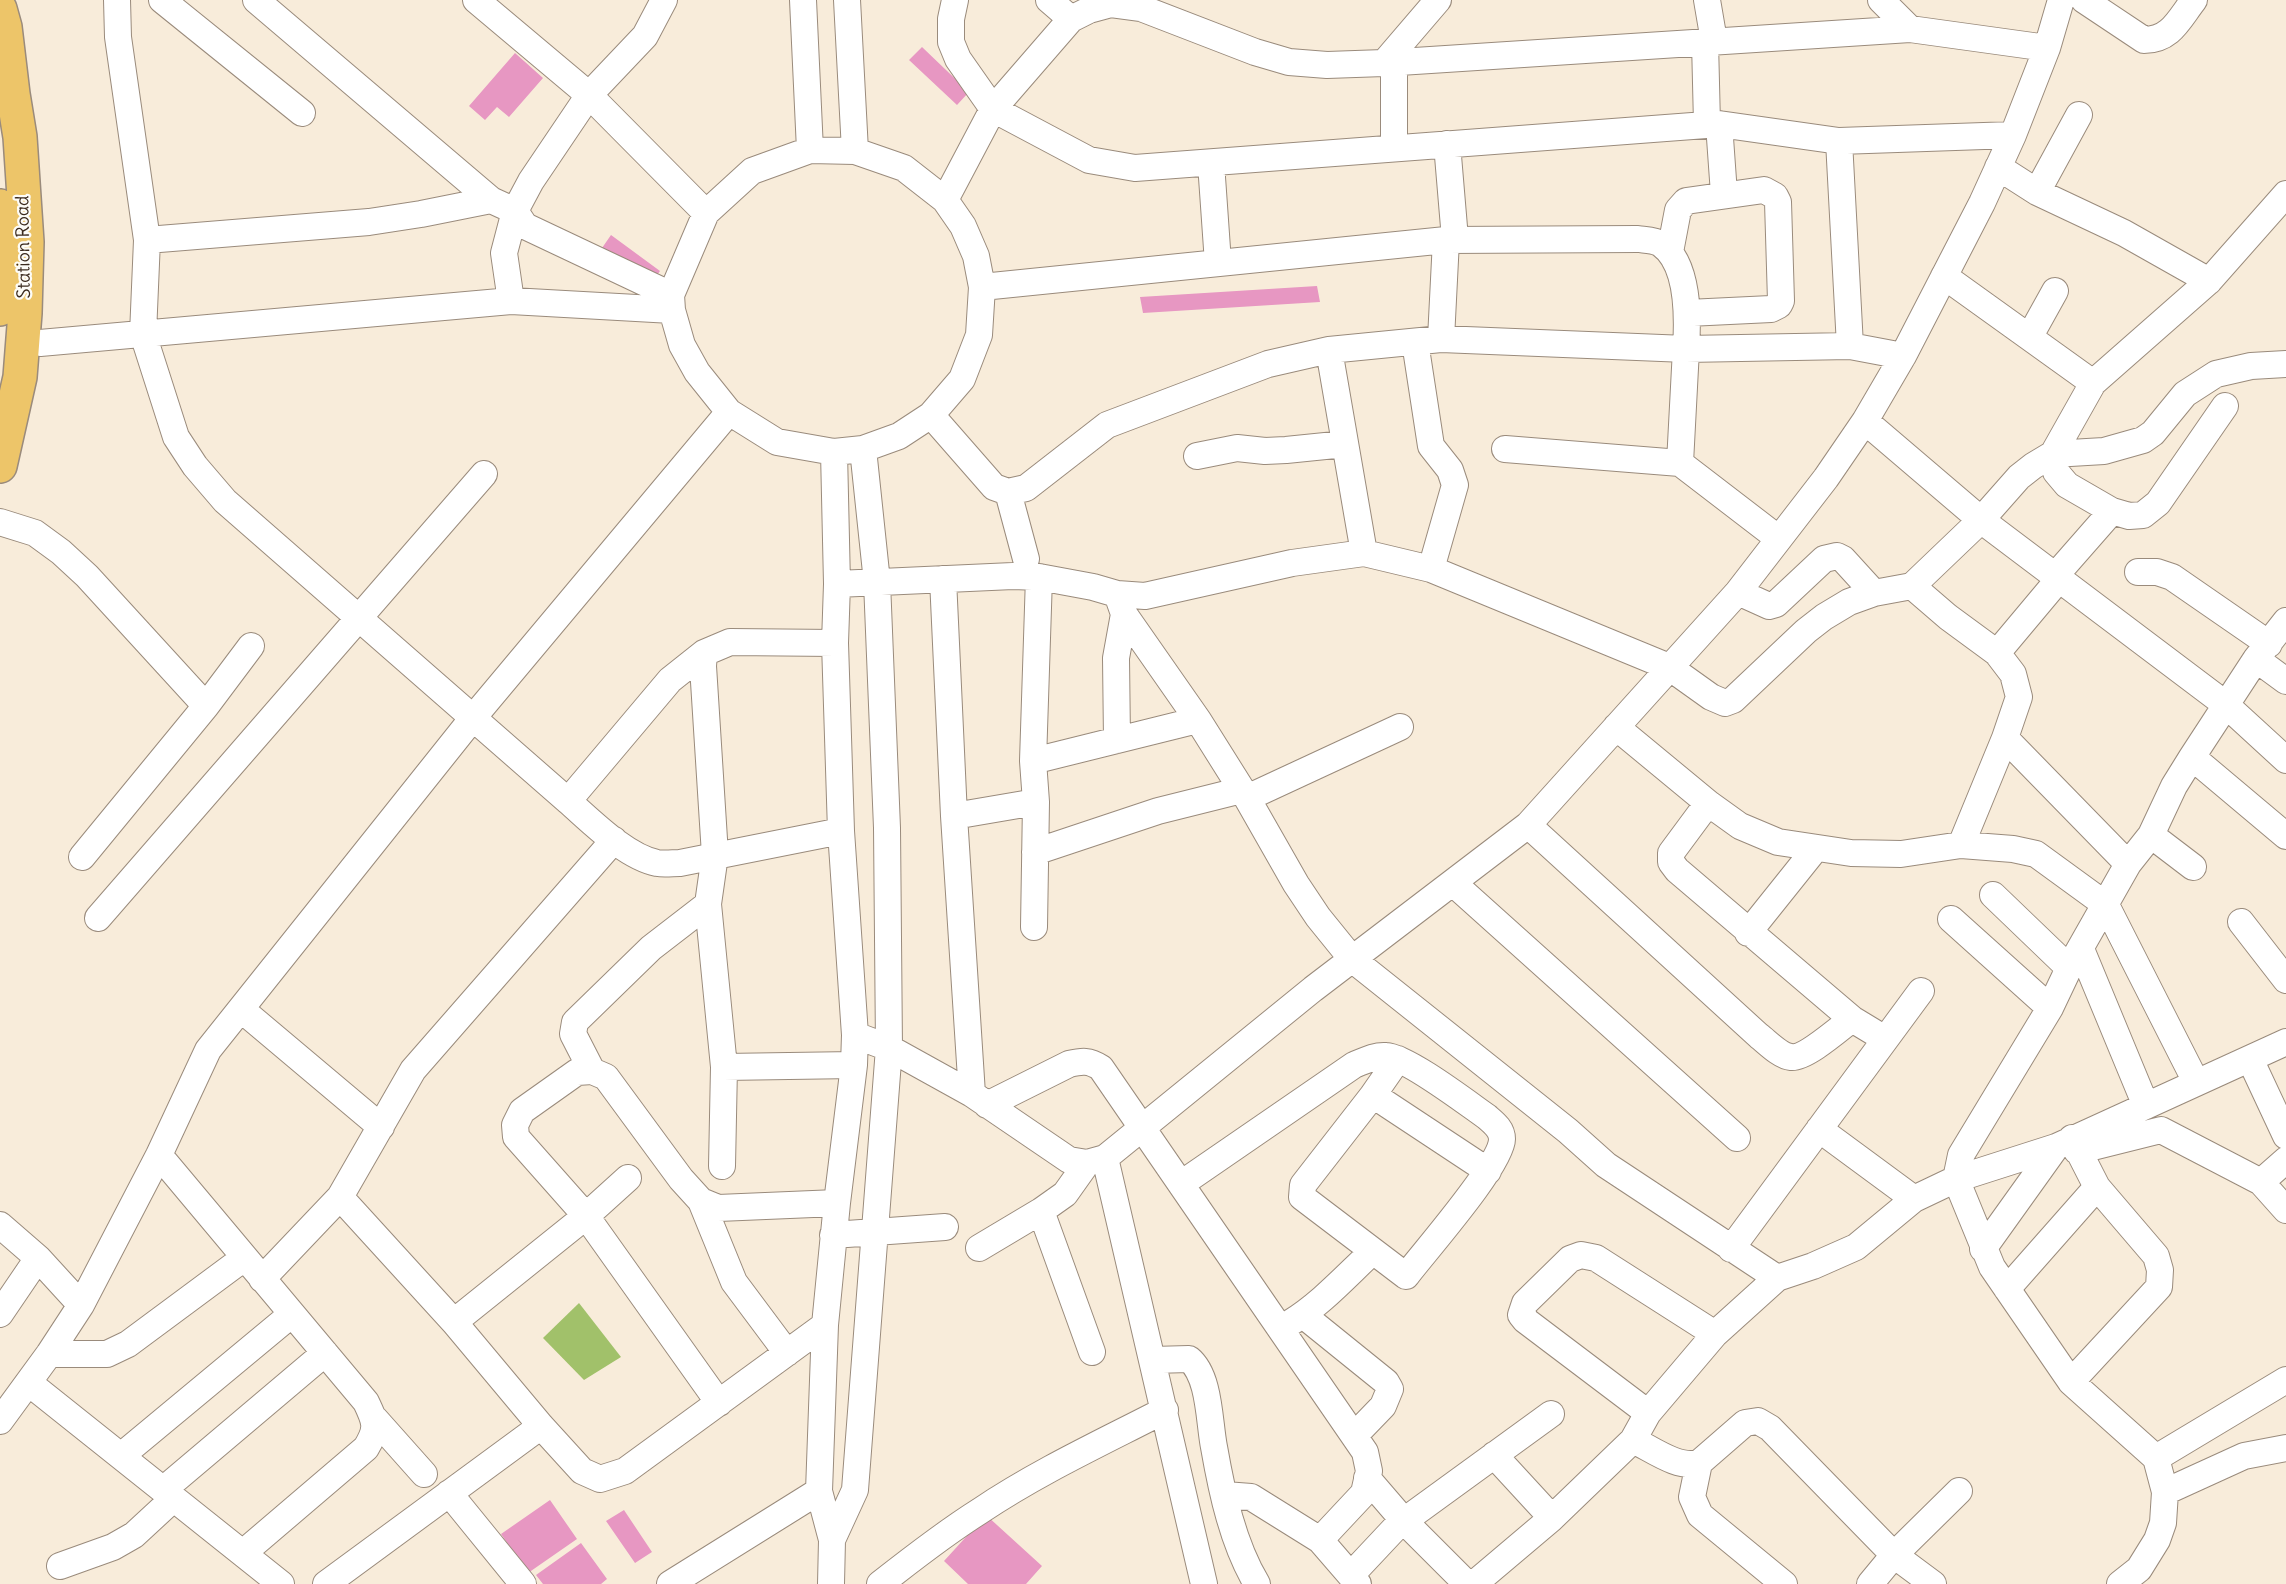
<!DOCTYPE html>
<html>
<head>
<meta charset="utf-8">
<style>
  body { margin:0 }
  canvas { display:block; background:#f8ecda }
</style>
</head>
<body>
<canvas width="2286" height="1584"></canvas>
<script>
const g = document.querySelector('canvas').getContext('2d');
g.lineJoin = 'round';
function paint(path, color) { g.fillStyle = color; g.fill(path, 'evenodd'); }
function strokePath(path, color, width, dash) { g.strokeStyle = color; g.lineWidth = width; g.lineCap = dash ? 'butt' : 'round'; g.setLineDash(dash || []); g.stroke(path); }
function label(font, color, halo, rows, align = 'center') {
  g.font = font + ' Delius,sans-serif'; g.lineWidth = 4.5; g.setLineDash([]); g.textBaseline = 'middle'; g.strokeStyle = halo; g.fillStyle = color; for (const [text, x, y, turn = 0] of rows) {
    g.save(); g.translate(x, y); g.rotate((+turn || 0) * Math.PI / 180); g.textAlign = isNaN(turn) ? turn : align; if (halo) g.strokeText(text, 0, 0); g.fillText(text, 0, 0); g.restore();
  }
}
const green = new Path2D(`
  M579,1303L621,1357L584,1380L543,1338Z`);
const building = new Path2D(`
  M922,47L969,92L957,105L909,60Z
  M515,53L543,78L509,117L497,107L485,120L469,106Z
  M611,235L660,271L642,297L593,261Z
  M1317,286L1320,302L1143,313L1140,297Z
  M550,1500L577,1539L528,1573L501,1534Z
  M624,1510L652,1552L635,1563L606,1521Z
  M986,1515L1042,1566L1026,1584H968L944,1561Z
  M581,1543L607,1579L601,1584H543L536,1575Z`);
const minor = new Path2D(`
  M117,0L118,37L147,240L143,334L176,437L195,466L225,501L568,801C591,821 626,857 657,863C664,864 673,863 680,863L841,831
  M162,0L302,113
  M256,0L491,200L515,211L525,226L671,295
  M476,0L589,95L706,213
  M803,0L810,150
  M847,0L855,151
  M955,0L951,19V42L958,59L993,109L1089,160L1135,168L1719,124L1839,141L2013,135
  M1049,0L1071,19
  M1707,0L1714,41
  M1881,0L1910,29
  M2084,0L2144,40C2171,40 2179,19 2194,0
  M1705,42L1707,124
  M1384,63L1438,0
  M1719,124L1724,194
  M1839,141L1850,346
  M1447,144L1455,239
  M1394,148V61
  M810,150L855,151L904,168L945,200L963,226L976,256L982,287L979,335L962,379L931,415L899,436L863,449L834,452L777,442L729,412L697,372L682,345L672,310L671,295L706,213L752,171Z
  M1211,163L1218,263
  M1998,167L2037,192L2124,233L2209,281
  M2037,192L2079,115
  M945,200L993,109L1071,19L1089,10L1111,4L1141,8L1255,52L1289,62L1327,65L1384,63L1910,29L2047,48
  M147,240L369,222L421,214L491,200
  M1670,252L1678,210L1686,201L1764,190L1775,196L1778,202L1781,301L1779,305L1771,309L1688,313
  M1944,276L2093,383
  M982,287L1446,240L1638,239C1645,240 1655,240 1661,244C1689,264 1688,318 1686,349L1850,346L1903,356
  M511,301L504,253L515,211L531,181L589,95L645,36L664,0
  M2030,336L2055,291
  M1441,339L1446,240
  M1415,342L1431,446L1450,470L1455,485L1431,569
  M40,343L511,301L672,310
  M1329,350L1364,553L1431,569L1669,667L1711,697L1725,703L1733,700L1806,631L1824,617L1849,602L1874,593L1912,586L1981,520L2019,477L2033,466L2053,454L2104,451L2143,440L2153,433L2185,394L2216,374L2251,366L2286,364
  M2225,406L2158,503L2143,515L2129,516L2112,511L2067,485L2056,472L2053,454L2093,383L2209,281L2286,194
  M931,415L994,487L1008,492L1026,488L1107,425L1268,364L1329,350L1441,339L1686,349L1680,463
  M1865,421L1981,520L2225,704L2286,760
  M1505,449L1680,463L1779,539
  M1197,456L1237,448L1265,451L1286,450L1345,444
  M1008,492L1026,559
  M0,522L35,533L61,552L87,576L206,706
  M2138,572H2157L2172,577L2269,644
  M2055,576L2112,511
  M943,579L954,816L972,1094
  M837,584L1013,576L1039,577L1093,587L1117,594L1145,596L1292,563L1364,553
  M1912,586L1948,617L1997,653L2013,674L2019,697L2005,738L1961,845
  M1738,592L1769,606L1776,604L1824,559L1837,556L1843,559L1874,593
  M1117,594L1124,614L1198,720L1247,798L1296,884L1318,917L1352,959L1568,1131L1606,1165L1777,1278
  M704,653L703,666L715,855L708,904L724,1067L854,1065
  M1997,653L2059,579
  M2256,659L2286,681
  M1616,727L1708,803L1740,826L1778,842L1851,853L1901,854L1961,845L2013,849L2036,854L2106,905L2196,1082
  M2005,738L2128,864
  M1117,740L1116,658L1124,614
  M2192,757L2286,836
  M1033,761L1198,720
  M1247,798L1400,727
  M568,801L670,680L704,653L730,642L835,643
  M1708,803L1671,853V862L1677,870L1852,1019L1885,1039
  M954,816L1036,802
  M1528,825L1759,1036C1767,1042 1780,1056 1791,1057C1805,1059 1840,1028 1852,1019
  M2151,835L2193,867
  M1035,852L1158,811L1242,790
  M82,857L206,706L251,646
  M1453,883L1737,1138
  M1993,895L2069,968
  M98,918L484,474
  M1951,919L2050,1008
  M2241,922L2286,980
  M1034,927L1036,802L1033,761L1039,577
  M1748,933L1816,848
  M2081,949L2146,1106
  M242,1010L381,1127
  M855,1035L889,1048L972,1094L1069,1160L1087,1163L1105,1158L1313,989L1528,825L1738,592L1826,478L1865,421L1903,356L1982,203L2013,135L2047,48L2061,0
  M1398,1059L1373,1095L1488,1171
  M2250,1059L2286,1136
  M592,1071L573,1034L575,1022L651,948L708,904
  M987,1105L1069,1064C1082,1061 1089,1060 1101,1068L1365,1452L1369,1471L1364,1493L1320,1540
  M1819,1129L1914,1199
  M2077,1151L2161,1130L2261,1182L2286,1160
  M159,1155L366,1402C376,1423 378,1428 366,1448L243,1553
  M1105,1158L1204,1584
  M722,1166L724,1067
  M2261,1182L2286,1210
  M1181,1184L1354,1065C1364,1061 1375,1055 1386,1056C1407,1057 1467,1103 1487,1117C1494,1123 1502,1129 1502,1139C1502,1164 1424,1252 1406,1276L1302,1197L1303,1185L1373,1095
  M340,1197L454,1322L541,1426L582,1471L600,1479L625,1471L825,1325
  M701,1201L734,1282L787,1353
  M1041,1211L1092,1352
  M0,1225L38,1258L81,1305
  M833,1235L945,1227
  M979,1248L1041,1211L1065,1194L1087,1163
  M1731,1249L1921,991
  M1983,1249L2056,1147
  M262,1279L340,1197L413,1070L614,840
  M2007,1289L2097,1187
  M0,1314L38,1258
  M1303,1315L1386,1382L1390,1389L1383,1406L1354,1436
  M454,1322L586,1216L628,1178
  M1290,1323C1321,1304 1346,1276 1373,1251
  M49,1354H107L128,1344L244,1258
  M1153,1360L1189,1359C1210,1376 1209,1422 1214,1447C1222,1493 1233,1544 1257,1584
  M2071,1382L2159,1287L2160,1270L2156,1256L2097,1187L2072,1138
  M29,1383L281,1584
  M719,1403L586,1216L516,1137L515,1125L522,1111L577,1072L592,1071L606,1077L681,1179L701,1201L718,1208L837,1203
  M1648,1413L1525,1320L1521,1315L1525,1303L1570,1259L1581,1255L1596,1258L1715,1334
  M375,1419L424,1474
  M0,1421L49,1354L81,1305L159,1155L208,1050L472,719L729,412
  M1633,1440C1652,1449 1678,1469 1699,1463L1745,1423L1758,1421L1770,1428L1894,1555L1933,1584
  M1494,1455L1552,1518
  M121,1456L292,1314
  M2156,1458L2286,1380
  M1699,1463L1692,1497L1700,1515L1784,1584
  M1367,1478L1404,1521L1467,1584
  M163,1490L325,1353
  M2165,1492L2244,1456L2286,1448
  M449,1493L523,1584
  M1225,1495L1251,1497L1320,1540L1358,1584
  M832,1540L855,1490L889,1048L887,828L877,582L863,449
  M60,1566L113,1547L134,1535L174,1498
  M1351,1575L1397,1526L1551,1414
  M326,1584L541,1426
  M670,1584L819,1491
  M831,1584L832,1540L819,1491L825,1325L837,1203L854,1065L855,1035L841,831L835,643L837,584L834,452
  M880,1584C913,1558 945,1533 980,1511C1038,1472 1103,1442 1165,1410
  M1474,1584L1552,1518L1633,1440L1648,1413L1715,1334L1777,1278L1813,1266L1856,1247L1914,1199L1956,1179L2056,1147L2286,1042
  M1870,1584L1894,1555L1959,1491
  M2120,1584L2139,1569L2157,1540L2163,1523L2165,1492L2156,1458L2071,1382L1992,1267L1956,1179L1961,1155L2050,1008L2069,968L2128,864L2151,835L2174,786L2192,757L2256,659L2286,621`);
const highway = new Path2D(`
  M0,9L5,27L13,94L20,137L27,242L25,313L20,377L0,466
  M0,206C10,238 2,276 0,309`);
const streetNames = [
  ["Station Road",24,247,-91]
];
paint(green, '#a1c16a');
paint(building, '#e797c2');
strokePath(minor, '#9a8b7c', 28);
strokePath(highway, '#9a8b7c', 36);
strokePath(minor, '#fff', 26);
strokePath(highway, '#edc569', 33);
label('18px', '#3b2a1e', '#fdfcf7', streetNames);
</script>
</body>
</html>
